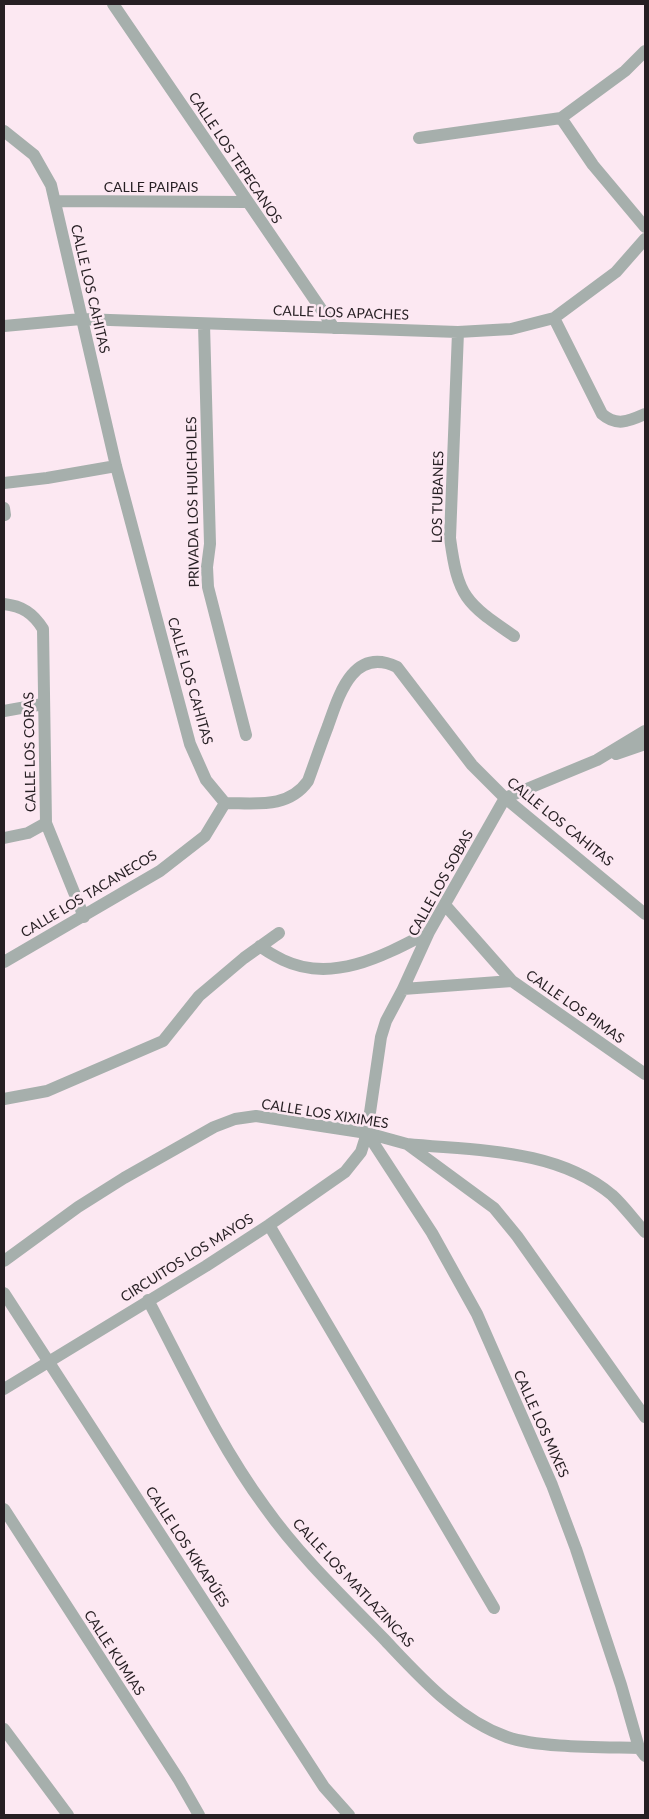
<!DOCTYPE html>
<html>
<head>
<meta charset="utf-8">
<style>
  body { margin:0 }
  #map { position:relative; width:649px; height:1819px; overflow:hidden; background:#fce8f2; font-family:Lato,sans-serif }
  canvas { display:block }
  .frame { position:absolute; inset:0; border:5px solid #261f23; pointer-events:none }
</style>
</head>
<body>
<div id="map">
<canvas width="649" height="1819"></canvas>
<div class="frame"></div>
</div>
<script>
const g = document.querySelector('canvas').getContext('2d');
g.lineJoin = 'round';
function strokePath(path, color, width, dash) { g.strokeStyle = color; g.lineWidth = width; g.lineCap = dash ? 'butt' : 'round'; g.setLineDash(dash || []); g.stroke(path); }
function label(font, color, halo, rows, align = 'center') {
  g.font = font + ' Lato,sans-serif'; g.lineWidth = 5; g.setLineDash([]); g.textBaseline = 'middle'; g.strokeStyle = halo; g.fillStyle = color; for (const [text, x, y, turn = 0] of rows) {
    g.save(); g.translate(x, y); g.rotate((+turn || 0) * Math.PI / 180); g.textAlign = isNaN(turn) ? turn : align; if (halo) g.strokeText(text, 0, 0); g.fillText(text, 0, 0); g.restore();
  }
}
const street = new Path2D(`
  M113,4L334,328
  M561,118L593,165L645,227
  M4,131L34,155L51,185L116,466L190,744L206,780L225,803C256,803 288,809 308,781C315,762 321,744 328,726C339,695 353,646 397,667L472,765L505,798L645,914
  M419,138L561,118L625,71L645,51
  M55,201L246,202
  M554,318L602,414C617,427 629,421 645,414
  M204,324L210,544L207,567L208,587L246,735
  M4,326L81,319L458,332L511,329L554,318L616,272L645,239
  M458,332L450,538C458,598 466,603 514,636
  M4,483L47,478L116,466
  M4,508L5,515
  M4,604C22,606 33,613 43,629L46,823L84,917
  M4,711L43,704
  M616,754L645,744
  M4,838L28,833L46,823
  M445,905L512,981
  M260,946C267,952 275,956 283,960C333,984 385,955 429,932
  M4,962L160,871L205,836L225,803
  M403,989L512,981L645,1074
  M4,1099L47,1091L163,1041L199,996L244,958L279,933
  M367,1133L432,1233L477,1314L552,1485L576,1549L621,1685L639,1748L645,1756
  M407,1144C476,1151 556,1148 612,1195C624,1206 634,1220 645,1232
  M269,1225L494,1608
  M4,1261L78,1207L124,1178L214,1127L235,1119L256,1116L367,1133L407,1144L494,1208L517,1236L645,1417
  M4,1293L324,1787L349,1815
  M148,1300C185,1370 218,1443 265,1507C299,1555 343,1597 384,1639C420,1677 457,1719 507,1737C539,1748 603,1747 639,1748
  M4,1389L206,1266L269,1225L345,1172L361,1152L367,1133L381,1037L386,1021L403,989L429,932L505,798L597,760L645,731
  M4,1509L179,1780L199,1815
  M4,1729L68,1815`);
const streetNames = [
  ["CALLE LOS TEPECANOS",235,158,56],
  ["CALLE PAIPAIS",151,187],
  ["CALLE LOS CAHITAS",90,289,77],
  ["CALLE LOS APACHES",341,313,2],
  ["LOS TUBANES",438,497,-89],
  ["PRIVADA LOS HUICHOLES",193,502,-91],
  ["CALLE LOS CAHITAS",190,681,74],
  ["CALLE LOS CORAS",30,752,-91],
  ["CALLE LOS CAHITAS",560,822,39],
  ["CALLE LOS SOBAS",441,883,-61],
  ["CALLE LOS TACANECOS",89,894,-31],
  ["CALLE LOS PIMAS",575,1007,35],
  ["CALLE LOS XIXIMES",325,1114,9],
  ["CIRCUITOS LOS MAYOS",187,1258,-32],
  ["CALLE LOS MIXES",541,1424,66],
  ["CALLE LOS KIKAPÚES",187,1547,57],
  ["CALLE LOS MATLAZINCAS",353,1583,47],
  ["CALLE KUMIAS",114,1653,57]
];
strokePath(street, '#a6afac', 12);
label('14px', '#261f23', '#fce8f2', streetNames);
</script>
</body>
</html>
